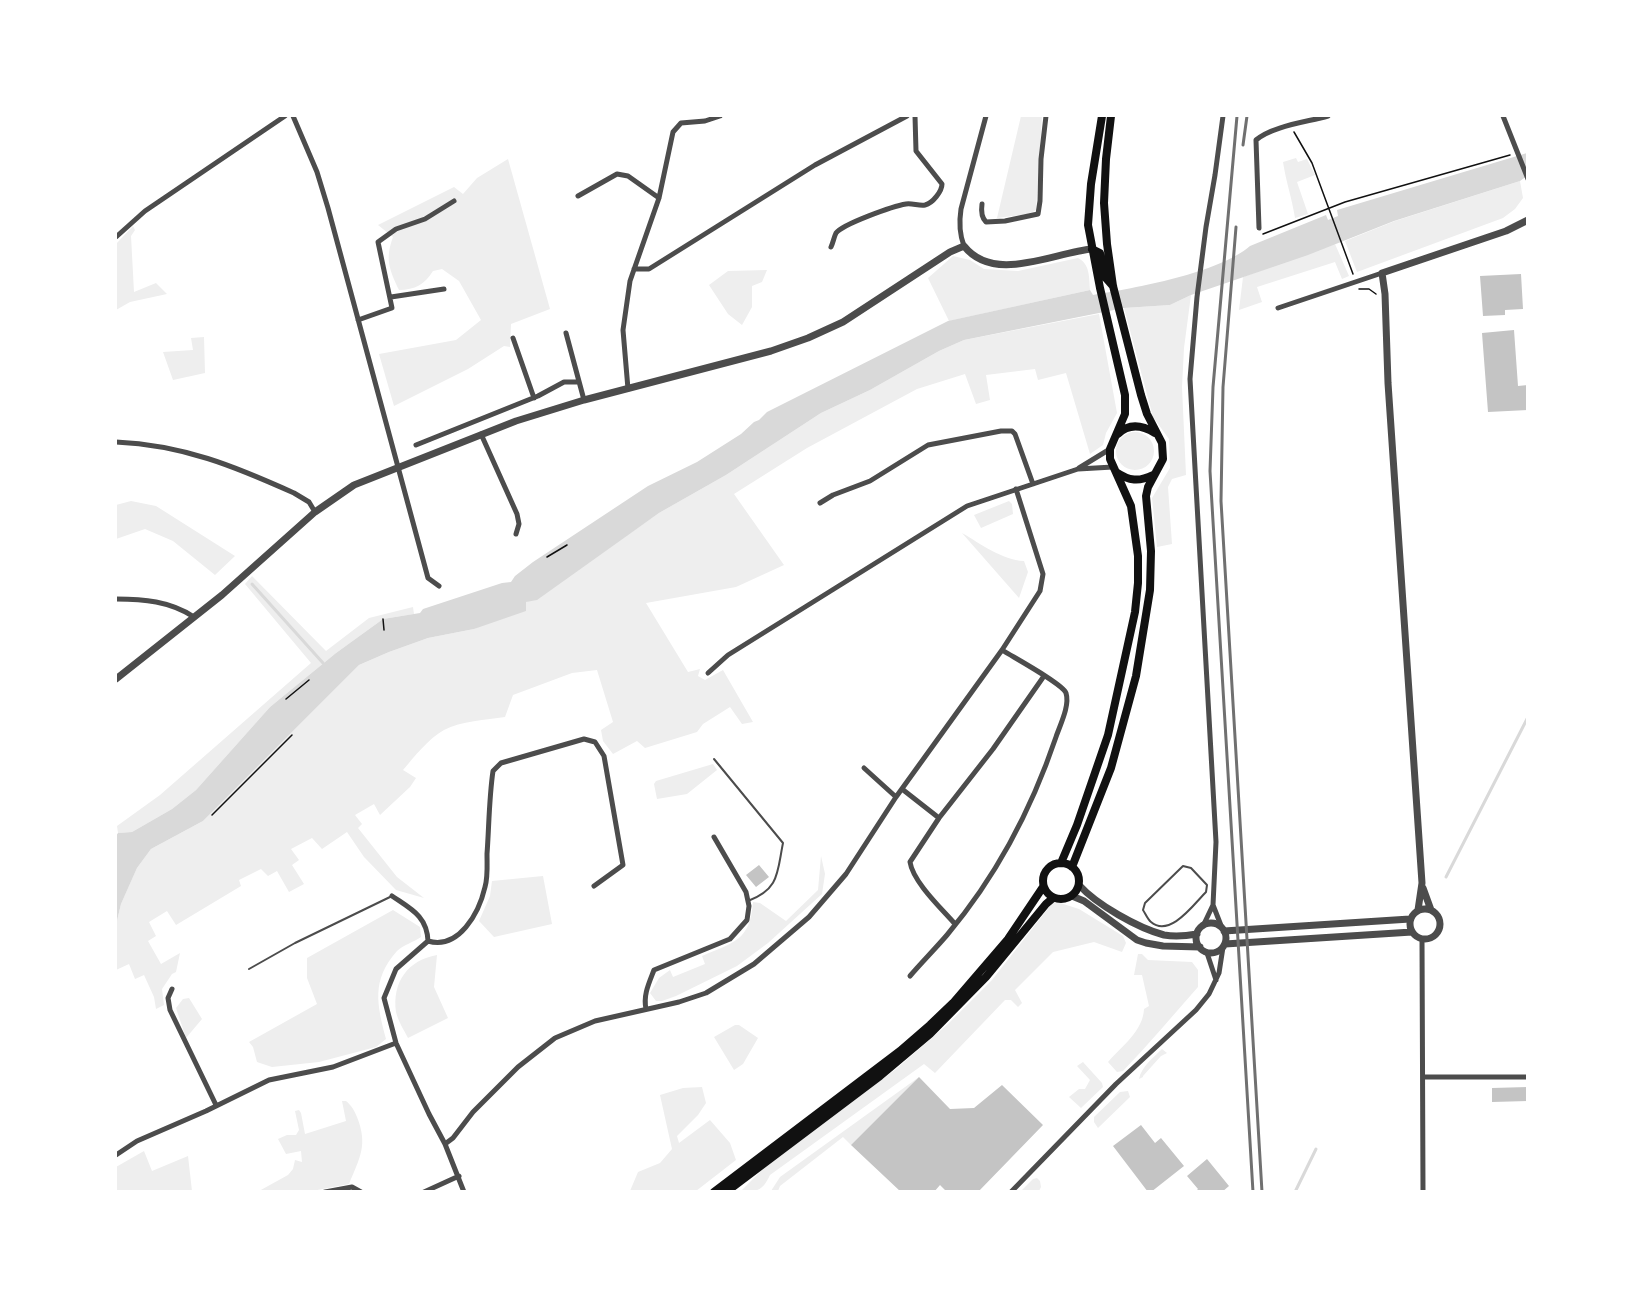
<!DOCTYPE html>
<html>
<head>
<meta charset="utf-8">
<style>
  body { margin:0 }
  #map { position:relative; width:1643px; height:1307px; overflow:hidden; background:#fff; font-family:"Sofia Sans Condensed",sans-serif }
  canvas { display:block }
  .frame { position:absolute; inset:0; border:117px solid #fff; pointer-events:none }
</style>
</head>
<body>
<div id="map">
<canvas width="1643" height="1307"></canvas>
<div class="frame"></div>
</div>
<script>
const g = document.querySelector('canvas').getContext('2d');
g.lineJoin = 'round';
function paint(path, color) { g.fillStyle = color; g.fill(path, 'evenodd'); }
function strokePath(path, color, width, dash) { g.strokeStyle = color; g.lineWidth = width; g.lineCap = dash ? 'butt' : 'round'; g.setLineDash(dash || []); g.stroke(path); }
const green = new Path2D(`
  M1021,116H1042L1036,210L1029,214L997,218Z
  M1296,158L1298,162L1307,159L1315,175L1297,182L1308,214L1295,218C1292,198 1286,182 1283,162Z
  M508,159L550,309L511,324L510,347L504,346L468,369L394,406L379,354L456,340L481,320L459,281L442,269L433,271C425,284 415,290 399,290C389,269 385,259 393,237L378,225L454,187L463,194L477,178Z
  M1520,181L1523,198L1515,209L1503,218L1357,272L1345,241L1395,221Z
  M133,226L135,230L131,236L134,292L156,283L167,294L130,302L116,310V244Z
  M1335,244L1349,276L1342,279L1335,262L1257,287L1262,302L1239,310L1243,277Z
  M953,256L970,260L984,269L1018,271L1078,258C1090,264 1089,277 1090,290L949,321L928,278Z
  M767,270L762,282L752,286V307L742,325L728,314L709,285L728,271Z
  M1191,295L1184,348L1182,387L1186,475L1172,479L1168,487L1172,544L1157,547L1152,498L1170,468L1169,439L1153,417L1124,308L1170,305Z
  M1099,314L1117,413L1106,433L1103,445L1090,454L1066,373L1038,380L1035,369L986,375L990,400L976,404L965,374L917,389L807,448L734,494L784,565L736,587L646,603L688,672L700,669L698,676L705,680L723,670L753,722L742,724L730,707L703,724L697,732L645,748L637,741L613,754L603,741L601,730L613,722L597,670L572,673L513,695L505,717C486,720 461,721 444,730C428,739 415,756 403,770L416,778L410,787L380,815L374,804L355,815L362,824L358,828L397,877L424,898L396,890L364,857L347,832L322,849L312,838L291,849L299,860L292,865L304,884L289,892L277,871L268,876L261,869L239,880L241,886L176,925L167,911L149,922L156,936L148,941L161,964L180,953L176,972L172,974L162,989L164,1005L156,1009L154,997L144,975L135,979L129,964L116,970V925L121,904L137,868L151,849L203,821L359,665L389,652L428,638L474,629L526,602L600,554L659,513L726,475L821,413L870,390L939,351L964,340Z
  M204,337L205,373L173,380L163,352L193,350L191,338Z
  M1116 451a19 19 0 1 1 38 0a19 19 0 1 1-38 0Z
  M131,501L156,506L235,556L215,575L173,541L145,529L116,539V505Z
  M1009,501L1012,504L1013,514L981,528L974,515Z
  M962,533C981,544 1002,560 1024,561L1028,572L1019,598Z
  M252,576L326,651L369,618L413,607L414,614L383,619L336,653L270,707L196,790L172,809L132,832L118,833L117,826L160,795L311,663L245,584Z
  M713,764L717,770L687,794L657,799L654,784L656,781Z
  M821,856L825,874L822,894L768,943L737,966L676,996L662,1001H656L650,993L659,978L670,970L673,977L705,964L702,956C734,942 750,941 753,902L760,903L786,921L818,890Z
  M543,876L552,924L494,937L479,921L490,896L492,881Z
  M1054,901L1079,909L1123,936L1126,943L1122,952L1094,942L1053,952L1015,990L1022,1003L1018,1007L1011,1000H1005L935,1073L924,1064L770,1175C762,1192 757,1191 740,1192L762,1170L896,1069L948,1024L992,980Z
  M393,910L420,927L421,937C414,942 403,945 397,951C371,980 377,1005 386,1039L376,1047L319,1062L272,1067L257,1062L253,1047L249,1042L317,1004L307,978V958Z
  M1138,954H1142L1148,960L1192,962L1198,970V987C1173,1015 1149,1044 1123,1071L1117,1072L1108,1062C1122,1046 1143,1031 1144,1009L1149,1006L1142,975H1134Z
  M437,955L434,987L448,1018L408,1038C404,1030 398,1021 396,1012C392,982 408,960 437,955Z
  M189,998L202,1019L186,1038L176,1008L183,999Z
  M735,1025H739L758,1038L743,1064L734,1070L714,1037Z
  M1162,1049L1167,1053L1161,1056L1143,1076V1077L1139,1079C1141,1067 1154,1057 1162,1049Z
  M1083,1062L1102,1083L1103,1087L1081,1108L1069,1097L1079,1089H1085L1090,1080L1077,1066Z
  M919,1077L851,1145L843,1137L780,1186L778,1191H771L780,1177Z
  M702,1087L706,1103L698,1115L677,1136L679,1143L710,1120L730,1143L736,1160L696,1191H630L638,1172L660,1163L672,1149L660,1095L683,1088Z
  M1128,1091L1130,1097L1098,1128L1094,1122V1117L1120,1092Z
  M342,1101H346C352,1106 354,1110 357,1117C368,1145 360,1157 349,1184L312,1191H259L288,1175L293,1169L295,1160L302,1162L301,1151L286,1154L278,1139L287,1135H296L299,1130L295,1111L299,1110L301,1113L305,1134L346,1121Z
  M144,1151L152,1171L188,1156L192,1191H116V1167Z
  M1037,1178L1040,1181L1041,1187L1039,1191H1021L1033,1179Z`);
const water = new Path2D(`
  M1527,153V176L1520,181L1394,221L1308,255L1191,295L1170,305L1124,308L964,340L939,351L870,390L821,413L726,475L659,513L537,600L526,602V611L474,629L428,638L389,652L359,665L203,821L151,849L137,868L121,904L116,925V836L118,833L132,832L172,809L196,790L270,707L336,653L383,619L420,613L423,609L502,583L511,582L515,576L533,562L648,486L697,462L741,434L754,422L759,420L767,412L948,321L1090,290L1093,295C1135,288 1219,273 1250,246L1326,215L1328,220L1338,216L1337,210Z`);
const stream = new Path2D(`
  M252,584L323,663
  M1446,877L1528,717
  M1295,1192L1316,1149`);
const building = new Path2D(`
  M1521,274L1523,309L1505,310V315L1483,316L1480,276Z
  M1514,330L1518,386L1528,385V410L1488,412L1482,333Z
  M759,865L769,877L756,887L746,875Z
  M919,1077L950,1109L974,1108L1002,1085L1043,1125L978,1192H947L940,1185L934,1192H901L851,1145Z
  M1528,1087V1101L1492,1102V1088Z
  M1141,1125L1155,1143L1161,1138L1184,1166L1151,1192H1148L1113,1146Z
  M1207,1159L1229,1186L1222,1192H1195L1198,1189L1187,1176Z`);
const path = new Path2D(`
  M1294,132L1312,163L1353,274
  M1263,234L1345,202L1510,155
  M1359,289H1369L1376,294
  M547,557L567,545
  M383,619L384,630
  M286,699L309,680
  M212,815L292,735`);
const service = new Path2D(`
  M714,759L783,843C777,872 780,889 748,901
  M1183,866L1191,868L1207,885L1206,892C1194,904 1170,938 1151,922C1148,920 1145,913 1143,910L1145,903Z
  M249,969L295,943L390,897`);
const minor = new Path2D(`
  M293,116L317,172L328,208L428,578L439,586
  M1503,116L1528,179
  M578,196L617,174L628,176L659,198
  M982,204C981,211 981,217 986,222L1005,221L1038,214L1040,201L1041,159L1046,116
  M1259,228L1256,140C1272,126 1307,122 1328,116
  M116,237L145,211L285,116
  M964,246C959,233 959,222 961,209L986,116
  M831,247C833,243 834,237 836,233C843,224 893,206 906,204C912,203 919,206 925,205C933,203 942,191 942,184L916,151L915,116
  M634,269H649L815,165L907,116
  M391,297L444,289
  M1278,308L1382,273
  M358,320L392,308L378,242L396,229L425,219L454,201
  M566,333L584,400
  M513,338L534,398
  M628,389L623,330L630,281L659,198L673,132L681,123L705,121L720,116
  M481,434L517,514L519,524L516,534
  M116,442C183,445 234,466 294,493L309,502L315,512
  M416,445L538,396L564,382H579
  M1079,468L1110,449
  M820,503L833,495L870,481L928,445L1001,431H1012L1015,434L1033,484
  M116,599C143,599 170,601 194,617
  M708,673L728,655L967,506L1078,469L1113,467
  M864,768L896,797
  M902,789L939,818
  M392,896C411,909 427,916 428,941
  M1213,905L1222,928
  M955,924C942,909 913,882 910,862L939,818L993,749L1044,676
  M1203,926L1213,905L1216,842L1190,379L1197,297L1206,227L1215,175L1223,116
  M1422,939L1423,1192
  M428,941C459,950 479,913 485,887C488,877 487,865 487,854C489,827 489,798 493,771L501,763L584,739L595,742L604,756L623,865L594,886
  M428,941L396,969L384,998L396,1043L429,1114L445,1144L464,1192
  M1207,953L1216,980
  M910,976C922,962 935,949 947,935C995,878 1032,808 1056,737C1060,725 1070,706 1066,693C1063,684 1013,657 1002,650
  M172,989L168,998L170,1010L216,1105
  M646,1009C643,995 649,983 654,970L730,939L747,920L749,906L746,892L714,837
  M1423,1077H1528
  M445,1144L453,1138L473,1112L518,1067L555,1038L595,1021L679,1002L706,993L754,964L809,917L846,874L896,797L1002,650L1040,591L1043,574L1016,489
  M116,1155L137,1141L206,1111L269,1080L333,1067L396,1043
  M325,1192L352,1187L361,1192
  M424,1192L459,1176
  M1011,1192L1116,1084L1196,1010L1209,994L1219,973L1223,947`);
const tertiary = new Path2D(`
  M116,679L222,595L315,512L354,485L516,421L584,400L771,351L808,338L843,322L950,252L964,246C994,284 1052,253 1092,249
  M1079,885C1097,905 1138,928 1164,935C1175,937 1186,936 1197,934
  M1423,888L1431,910
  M1072,896L1084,901L1137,940L1146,943L1163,946L1200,947
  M1410 924a15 15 0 1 1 30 0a15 15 0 1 1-30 0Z
  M1418,910L1422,883L1388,383L1385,294L1382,273L1506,231L1528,220
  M1196 938a15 15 0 1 1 30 0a15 15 0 1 1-30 0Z
  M1224,931L1410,919
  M1225,944L1412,932`);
const primary = new Path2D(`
  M1092,249L1100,253L1105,277L1113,286
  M1118,434C1129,423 1142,425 1155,433
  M1116,472C1129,481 1139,482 1153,475
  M1043 881a18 18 0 1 1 36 0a18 18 0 1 1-36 0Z
  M1061,863L1077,825L1108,735L1135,612L1138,583V556L1131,506L1110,459V449L1125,414V395L1100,288L1088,225L1091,184L1102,116
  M1072,867L1111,768L1136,676L1150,590L1151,551L1146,496L1148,487L1163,459L1162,443L1147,414L1141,395L1113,286L1107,244L1104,203L1106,159L1111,116
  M714,1192L900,1051L930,1025L953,1003L1008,939L1043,887
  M726,1192L880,1076L930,1034L986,977L1046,904L1053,898`);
const rail = new Path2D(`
  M1237,116L1213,387L1210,471L1253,1192
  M1243,145L1247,116
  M1236,227L1223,387L1221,501L1262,1192`);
paint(green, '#eee');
paint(water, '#d9d9d9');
strokePath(stream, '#d9d9d9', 3);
paint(building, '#c4c4c4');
strokePath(path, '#111', 1.5);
strokePath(service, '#4c4c4c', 2);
strokePath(minor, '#4c4c4c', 5);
strokePath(tertiary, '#4c4c4c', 7);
strokePath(primary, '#111', 8);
strokePath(rail, '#707070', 3);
</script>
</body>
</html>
